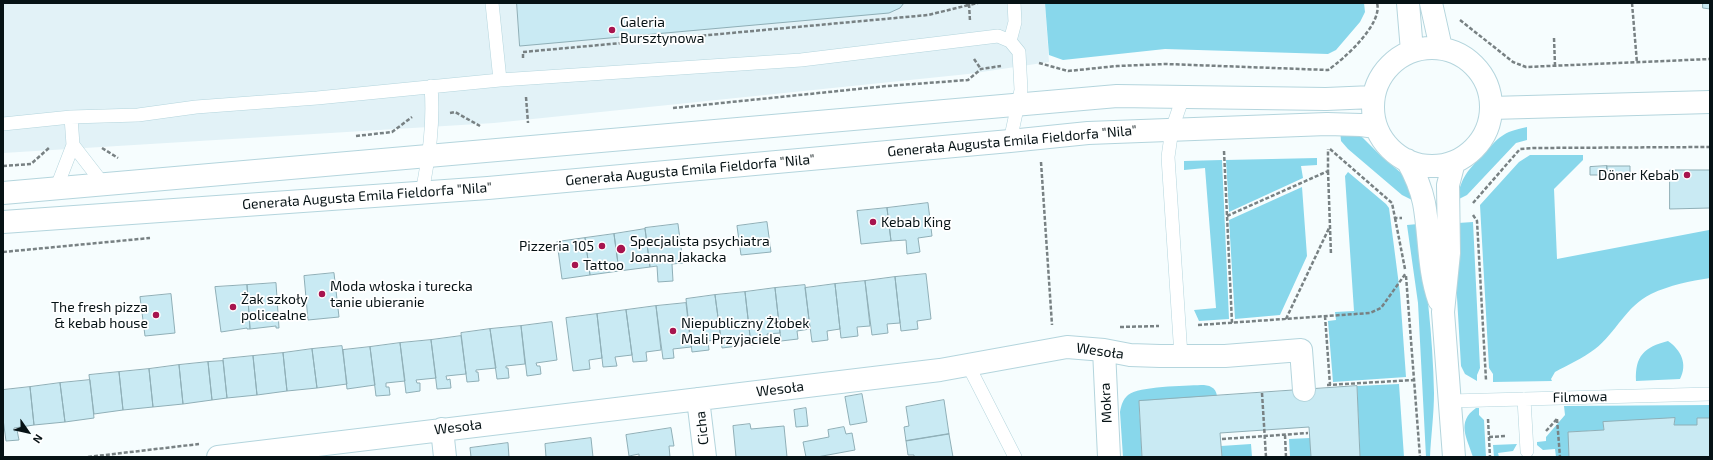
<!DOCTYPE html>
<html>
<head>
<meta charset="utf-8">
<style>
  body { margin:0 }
  #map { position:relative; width:1713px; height:460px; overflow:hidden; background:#f6fdfe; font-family:"Exo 2",sans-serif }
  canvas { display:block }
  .frame { position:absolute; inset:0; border:4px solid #061215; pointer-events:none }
  .north { position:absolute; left:8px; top:412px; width:40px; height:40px; -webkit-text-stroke:3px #fff; paint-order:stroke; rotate:124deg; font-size:11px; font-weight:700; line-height:16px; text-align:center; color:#061215 }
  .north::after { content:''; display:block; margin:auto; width:14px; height:18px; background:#061215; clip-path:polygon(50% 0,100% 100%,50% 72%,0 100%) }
</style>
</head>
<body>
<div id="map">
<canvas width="1713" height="460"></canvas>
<div class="frame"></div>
<div class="north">N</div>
</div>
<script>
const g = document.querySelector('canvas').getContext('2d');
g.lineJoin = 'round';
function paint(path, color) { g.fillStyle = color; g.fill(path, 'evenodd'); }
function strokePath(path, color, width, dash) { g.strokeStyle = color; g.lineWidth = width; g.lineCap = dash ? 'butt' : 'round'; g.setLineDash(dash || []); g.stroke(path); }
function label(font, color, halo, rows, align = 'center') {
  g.font = font + ' "Exo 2",sans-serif'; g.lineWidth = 3.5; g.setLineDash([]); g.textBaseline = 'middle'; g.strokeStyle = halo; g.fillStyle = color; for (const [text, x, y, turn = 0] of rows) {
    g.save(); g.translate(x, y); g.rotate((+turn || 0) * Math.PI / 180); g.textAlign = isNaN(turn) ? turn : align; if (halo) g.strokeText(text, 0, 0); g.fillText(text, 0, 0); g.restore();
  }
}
const built = new Path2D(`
  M3,3H1045L1049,62L968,74L494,123L3,153Z`);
const green = new Path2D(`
  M1045,3H1364L1365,12L1360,22L1336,50L1328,54L1165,49L1063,60L1049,55Z
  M1527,127V140L1516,143L1467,195L1457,200C1461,177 1468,170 1483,155C1499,137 1502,132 1527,127Z
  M1340,130L1355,133L1362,137L1381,156L1400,172L1405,177L1416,202L1402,195L1348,149L1341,141Z
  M1530,155H1583V160L1554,189L1557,259L1709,230L1710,278C1690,281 1670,285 1651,294C1626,306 1616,333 1595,349C1583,358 1568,365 1555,372L1551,379L1552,381L1493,382V374L1489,368L1480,205L1519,162Z
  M1317,158V165L1301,166L1303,178L1229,212L1226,160Z
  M1222,160L1229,319L1199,321L1194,310L1216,308L1205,168L1184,170V161Z
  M1348,172L1386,204L1389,208L1400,293L1406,377L1333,382L1328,321L1336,320L1335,312L1354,311L1345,176Z
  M1302,187L1307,256L1280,315L1235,319L1229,220Z
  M1473,222L1480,368L1477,375V381L1465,374L1461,366L1456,280L1458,223Z
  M1418,224C1426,280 1433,336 1434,393C1434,414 1431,436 1430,457H1426L1418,303L1407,225Z
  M1668,341C1681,350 1688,364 1680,379L1636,381C1635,356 1644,347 1668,341Z
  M1399,384L1404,457H1360L1357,386Z
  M1201,385C1209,385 1216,387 1217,396L1139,402L1142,457H1123L1120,412C1121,406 1123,399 1128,395C1139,386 1185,386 1201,385Z
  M1710,405V418H1697V425H1674L1675,418L1603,422L1604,430L1569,432V457H1556L1555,449L1543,450L1537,445V442L1546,441V437L1565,415L1564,406Z
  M1476,408H1479V415L1484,420L1486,457H1473C1467,438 1456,422 1476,408Z
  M1310,438L1311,457H1290L1289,439Z
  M1251,444L1252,457H1222L1221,446Z
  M1517,444L1513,451L1498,453L1499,457H1494L1493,445Z`);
const building = new Path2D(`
  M517,3H904L900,8L889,13L520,46Z
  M1703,3H1710V9L1703,8Z
  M1607,166H1630V175H1607Z
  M1607,166V175H1590V167Z
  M1670,170H1710V208L1670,209Z
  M928,203L932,236L918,238L920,252L907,254L906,240L891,241L887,208Z
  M887,208L891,241L861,244L857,211Z
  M767,222L771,252L741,255L737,226Z
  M678,224L683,263L672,264L673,281L658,282L657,266L650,267L645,228Z
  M645,229L650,267L619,271L614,234Z
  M614,234L619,271L590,275L585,238Z
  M585,238L590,275L562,279L557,242Z
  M334,273L339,317L308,320L304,276Z
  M926,274L931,319L917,321L918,329L901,331L895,277Z
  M895,277L900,323L887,324L888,333L872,335L865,281Z
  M865,281L870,326L857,327L858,336L841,338L835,284Z
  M276,283L279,328H276V326L250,329L247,285Z
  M835,284L840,329L827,331L828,340L812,342L805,288Z
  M247,285L250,329H247V328L221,332L215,287Z
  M805,285L810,329L797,331L798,339L781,341L775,288Z
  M775,288L780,333L767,334L768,343L751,345L745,292Z
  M745,292L750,336L738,338V346L722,348L715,295Z
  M171,294L175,333L145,336L140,297Z
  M715,295L721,339L708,341L709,350L692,352L686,299Z
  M686,303L691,347L673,349L674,358L663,359L656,306Z
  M656,306L661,350L646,352L647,361L633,362L626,310Z
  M626,310L632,355L615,357L617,366L603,367L597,314Z
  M597,314L602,358L589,360L590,369L573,371L566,318Z
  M552,322L557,360L536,363L537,366H540L541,374L527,376L521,326Z
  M521,326L525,364L506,366V368H508L509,378L497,379L490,329Z
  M490,329L496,368L476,370V372H478L479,381L467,382L461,333Z
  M461,336L466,374L446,376L447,380L450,379L451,388L437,389L431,340Z
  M431,340L436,378L416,380L417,383H420V391L406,393L400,343Z
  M400,343L405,381L386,383V387H389L390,395L376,396L370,347Z
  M342,346L347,384L317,388L312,349Z
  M370,347L375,385L347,389L343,350Z
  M312,349L317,388L287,391L283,353Z
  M283,353L287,391L257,395L253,356Z
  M253,356L257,395L227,398L223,359Z
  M223,361L227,398L212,400L208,362Z
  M208,362L212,400L183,404L179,365Z
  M179,365L183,404L153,407L149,369Z
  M149,369L153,407L123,410L119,372Z
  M119,372L123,410L94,414L89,375Z
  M90,380L94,418L65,422L60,383Z
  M60,383L65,422L34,425L30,387Z
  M1357,386L1360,457H1311L1309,427L1220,433L1222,457H1142L1139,401Z
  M30,387L34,425L14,428V431L17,430L19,440L6,441L3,419V390Z
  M862,394L867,422L850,425L845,397Z
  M944,400L949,434L906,441L904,427L909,426L906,407Z
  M806,408L808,426L796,427L794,410Z
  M1675,418L1674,425H1697V418H1710V457H1569L1568,432L1604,430L1603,422Z
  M750,424L751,429L784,426L787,457H736L733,426Z
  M844,427L846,434L852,433L855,450L817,457H806L803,442L829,437L828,430Z
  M671,428L674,446H669L670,457H639V454L629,456L626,435Z
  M949,434L953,457H914V455H908L906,441Z
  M591,438L593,457H546L545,444Z
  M508,443L509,457H471L470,448Z`);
const path = new Path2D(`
  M966,3L969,5L978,3
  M1632,3L1637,63
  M969,4L970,21
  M1460,20L1513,62L1526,67L1710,59
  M1554,38L1555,65
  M523,58V52L928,15L969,5
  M974,59L981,69
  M1039,63L1068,71L1117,66L1166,64L1328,70C1344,59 1383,24 1377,3
  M526,97L528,123
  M673,108L887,86L968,80L981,69L1001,66
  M450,113L455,112L480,126
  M356,136L392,132L412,117
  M102,148L118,158
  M1330,149L1392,203L1395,218H1402
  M1224,151L1232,323
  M1041,162L1052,325
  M3,166L31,164L50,147
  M1328,171L1331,255
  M1473,203L1520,149L1534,148L1710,147
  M1473,215L1477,221L1486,380
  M1227,216L1328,171V149
  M1395,218L1405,269
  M3,252L150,238
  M1406,276L1420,457
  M1325,316L1330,385
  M1286,319L1330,226
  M1198,325L1370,313L1381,308L1406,273
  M1120,327L1159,326
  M1327,385L1414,380
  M1262,393L1266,457
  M1488,419L1490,457
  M1557,419L1560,457
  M1546,431L1557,419
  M1285,435L1286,457
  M1489,437L1506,436
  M1222,439L1308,433
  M88,457L199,444`);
const lane = new Path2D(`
  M492,3L500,80
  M1010,41L1015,22L1014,3
  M3,124L71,117L138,115L196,107L317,98L500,80L801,60L998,36L1010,41L1019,52L1021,90L1010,141
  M73,145L104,185
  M56,189L73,145L71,117
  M422,193C429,155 434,125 431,86
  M1181,356L1168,157L1172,129L1183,97
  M968,365L1015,457
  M1524,399L1527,451
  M1450,401L1710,394`);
const street = new Path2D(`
  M1104,350L1109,457
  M698,399L705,457
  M442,429L445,457
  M218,457L940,370L1067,347L1104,350L1130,355L1160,356H1225L1301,350L1304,390`);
const secondary = new Path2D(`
  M1408,3L1412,51
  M1431,3L1441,48
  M1373 107a59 59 0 1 1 118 0a59 59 0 1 1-118 0Z
  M1491,108L1710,102
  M1407,160C1415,174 1421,188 1424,203C1430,235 1428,269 1439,300
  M3,193L1117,96L1326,99L1373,97
  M3,222L488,188L1010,141L1088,133L1327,124L1361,125L1376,127
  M1454,457L1443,312L1449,253L1448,185L1454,162`);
const markers = [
  [612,30,4,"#a7144e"],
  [1687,175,4,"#a7144e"],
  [873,222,4,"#a7144e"],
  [602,246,4,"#a7144e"],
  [621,249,5,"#a7144e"],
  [575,265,4,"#a7144e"],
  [322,294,4,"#a7144e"],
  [233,307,4,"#a7144e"],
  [156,315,4,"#a7144e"],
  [673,331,4,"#a7144e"]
];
const poiNames = [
  ["Galeria",620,22],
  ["Bursztynowa",620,38],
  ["Döner Kebab",1679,175,"right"],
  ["Kebab King",881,222],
  ["Specjalista psychiatra",630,241],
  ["Joanna Jakacka",630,257],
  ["Pizzeria 105",594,246,"right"],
  ["Tattoo",583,265],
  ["Moda włoska i turecka",330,286],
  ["tanie ubieranie",330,302],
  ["Żak szkoły",241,299],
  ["policealne",241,315],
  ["The fresh pizza",148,307,"right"],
  ["& kebab house",148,323,"right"],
  ["Niepubliczny Żłobek",681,323],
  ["Mali Przyjaciele",681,339]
];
const streetNames = [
  ["Generała Augusta Emila Fieldorfa \"Nila\"",1012,141,-5],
  ["Generała Augusta Emila Fieldorfa \"Nila\"",690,170,-5],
  ["Generała Augusta Emila Fieldorfa \"Nila\"",367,196,-4],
  ["Wesoła",1100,351,8],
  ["Wesoła",780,389,-7],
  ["Filmowa",1580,397,-1],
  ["Mokra",1106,403,-93],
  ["Wesoła",458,427,-7],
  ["Cicha",702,428,-96]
];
paint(built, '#e2f2f7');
paint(green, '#88d7eb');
paint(building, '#c9eaf3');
strokePath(building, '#8fafb7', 1);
strokePath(lane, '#b4d5dd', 14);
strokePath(street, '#b4d5dd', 24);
strokePath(secondary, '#b4d5dd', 24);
strokePath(path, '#788183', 2.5, [4, 2]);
strokePath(lane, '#fff', 13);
strokePath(street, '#fff', 22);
strokePath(secondary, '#fff', 22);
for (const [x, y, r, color] of markers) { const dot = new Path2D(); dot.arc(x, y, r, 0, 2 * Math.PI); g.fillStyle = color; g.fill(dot); strokePath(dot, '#fff', 1.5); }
label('14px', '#061215', '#fff', poiNames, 'left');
label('14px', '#061215', '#fff', streetNames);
</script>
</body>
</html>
